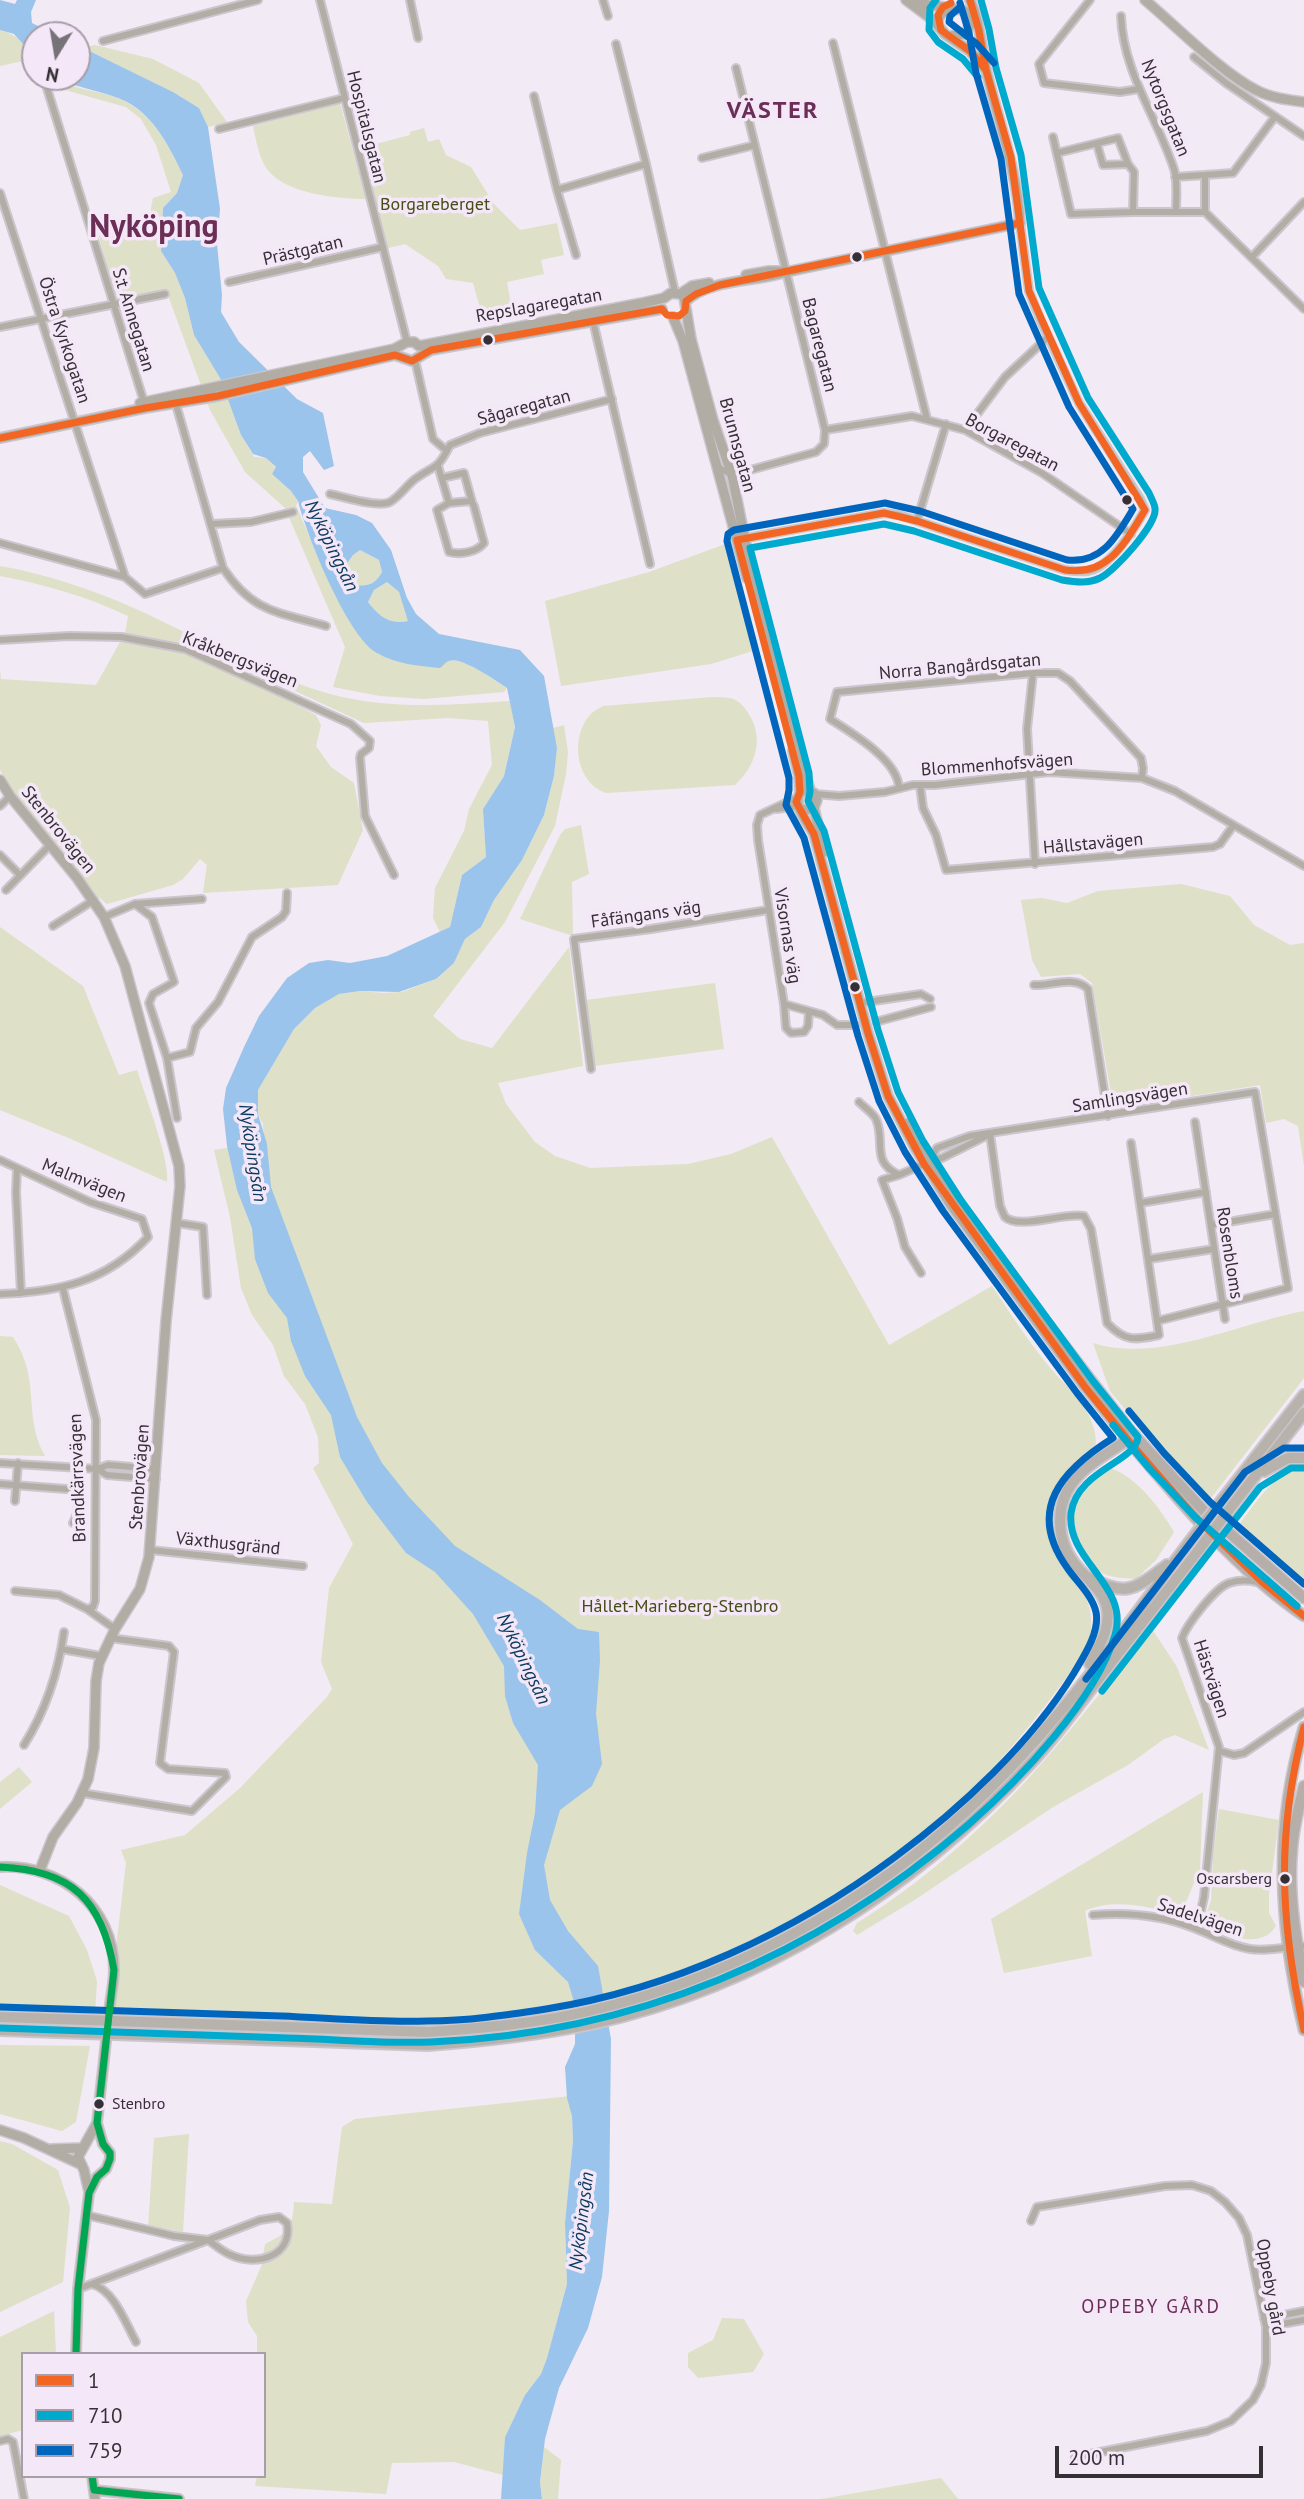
<!DOCTYPE html>
<html>
<head>
<meta charset="utf-8">
<style>
  body { margin:0 }
  #map { position:relative; width:1304px; height:2499px; overflow:hidden; background:#f2eaf4; font-family:"PT Sans",sans-serif }
  canvas { display:block }
  .legend { position:absolute; left:21px; top:2352px; width:245px; height:126px; box-sizing:border-box; background:#f4e7f7; border:2px solid #a89eaa; margin:0; padding:9px 12px; list-style:none; font-size:21px; color:#353036 }
  .legend li { display:flex; align-items:center; gap:14px; height:35px }
  .legend b { width:35px; border:2px solid #a89eaa }
  .north { position:absolute; left:21px; top:21px; width:70px; height:70px; box-sizing:border-box; background:#f4e7f7; border:2px solid #a89eaa; border-radius:50%; rotate:191deg; font-size:19px; font-weight:700; line-height:28px; text-align:center; color:#353036 }
  .north::after { content:''; display:block; margin:auto; width:24px; height:32px; background:#777178; clip-path:polygon(50% 0,100% 100%,50% 72%,0 100%) }
  .scale { position:absolute; left:1055px; top:2446px; width:208px; height:32px; box-sizing:border-box; border:4px solid #353036; border-top:0; padding-left:9px; font-size:21px; line-height:24px; white-space:nowrap; color:#353036; -webkit-text-stroke:5px #f4e7f7; paint-order:stroke }
</style>
</head>
<body>
<div id="map">
<canvas width="1304" height="2499"></canvas>
<ul class="legend">
<li><b style="height:9px;background:#f26522"></b>1</li>
<li><b style="height:9px;background:#00a9ce"></b>710</li>
<li><b style="height:9px;background:#0065bd"></b>759</li>
</ul>
<div class="north">N</div>
<div class="scale">200 m</div>
</div>
<script>
const g = document.querySelector('canvas').getContext('2d');
g.lineJoin = 'round';
function paint(path, color) { g.fillStyle = color; g.fill(path, 'evenodd'); }
function strokePath(path, color, width, dash) { g.strokeStyle = color; g.lineWidth = width; g.lineCap = dash ? 'butt' : 'round'; g.setLineDash(dash || []); g.stroke(path); }
function label(font, color, halo, rows, align = 'center') {
  g.font = font + ' "PT Sans",sans-serif'; g.lineWidth = 7; g.setLineDash([]); g.textBaseline = 'middle'; g.strokeStyle = halo; g.fillStyle = color; for (const [text, x, y, turn = 0] of rows) {
    g.save(); g.translate(x, y); g.rotate((+turn || 0) * Math.PI / 180); g.textAlign = isNaN(turn) ? turn : align; if (halo) g.strokeText(text, 0, 0); g.fillText(text, 0, 0); g.restore();
  }
}
const green = new Path2D(`
  M0,30C20,36 35,49 35,71L23,61L0,66Z
  M95,45L153,59L199,83L227,122L208,127L199,108L173,92L83,48Z
  M40,77C55,77 63,83 76,87C93,92 113,94 128,103C156,119 170,148 183,175L177,193L163,208L161,251L175,273L185,298L194,335L220,378L241,435L254,457L266,458L276,468L272,474L291,491L298,501L296,506L338,601L449,660C469,660 490,678 507,688L504,692L424,699L380,696L333,687L345,647L285,508L245,472L210,410L166,290L115,298L97,229L149,219L153,198L171,192L156,145L141,119L126,107L47,85Z
  M340,103L366,199C338,199 285,194 267,169C259,158 256,140 253,126Z
  M424,128L428,142L439,139L446,155L471,167L494,204L520,230L557,223L564,255L541,260L544,274L507,282L513,316L484,322L473,283L446,279L438,266L405,244L388,248L371,186L385,182L376,144L410,135V132Z
  M728,543L759,649L711,664L561,686L545,601L649,572Z
  M360,550L379,560L382,572C374,586 368,586 353,585L346,565L353,555Z
  M0,566C46,574 94,590 136,609C200,638 262,675 330,694C390,710 449,705 510,701L515,727L504,776L483,809L486,857L462,875L450,927L440,932L433,918L435,888L464,831L469,809L492,765L488,721L448,718L364,723L220,656L187,646L125,633L128,616C88,597 44,584 0,576Z
  M387,582L399,592L409,621C389,625 380,617 368,602L374,590Z
  M120,642L183,653L277,695L316,715L321,725L316,746L331,767L354,783L363,830L338,885L203,893L207,865L200,859L183,879L173,885L107,904L96,895L56,843L33,820L11,791L0,770V671L1,679L96,685Z
  M713,697C718,697 725,697 730,698C740,700 745,708 750,716C764,740 755,767 735,785L606,793C576,783 570,739 589,716C592,712 598,709 603,706Z
  M564,725L568,752L566,774L555,826L505,922L433,1016L460,1039L492,1048L569,947L583,1066L498,1083L506,1104L535,1142L555,1156L590,1168L688,1164L731,1154L772,1137L889,1345L992,1286C1013,1317 1034,1351 1060,1379C1065,1384 1072,1389 1076,1395C1087,1408 1101,1435 1094,1452C1090,1461 1080,1466 1072,1473C1057,1486 1053,1511 1055,1530C1058,1567 1095,1588 1091,1629C1090,1636 1089,1645 1086,1651C1080,1662 1070,1672 1063,1682C1042,1711 1019,1739 995,1766C984,1779 974,1796 961,1808C822,1939 630,2018 439,2027C390,2029 342,2026 293,2024C231,2021 170,2019 108,2016L126,1863L121,1850L185,1835L240,1788L327,1697L332,1689L321,1662L329,1588L353,1544L313,1468L319,1463L318,1437L305,1404L284,1376L273,1345L252,1315L241,1288L230,1217L214,1150L264,1142L263,1124L258,1114V1090L294,1029L315,1008L339,994L360,991L382,993L402,992L436,979L454,963L465,939L481,927L494,900L522,860L544,815L554,776L557,748L553,728Z
  M581,825L589,874L572,882L573,936L520,919L560,835L565,829Z
  M1181,884L1230,896L1254,925L1290,945L1304,943V1166L1298,1126L1284,1119L1266,1123L1260,1085L1124,1107L1112,1099L1092,983L1080,974L1041,977L1032,960L1021,900L1042,898L1067,903L1098,891Z
  M0,927L83,986L119,1075L137,1070C144,1092 171,1163 167,1182L71,1139L0,1110Z
  M715,983L724,1049L594,1066L586,1000Z
  M1304,1311V1378L1207,1503L1157,1448L1110,1391L1093,1343C1158,1364 1239,1323 1304,1311Z
  M0,1336L13,1337C42,1381 22,1416 45,1456L0,1455Z
  M1110,1468C1137,1477 1160,1508 1174,1532L1156,1560L1136,1579C1127,1578 1112,1578 1104,1574C1084,1562 1060,1523 1073,1499C1081,1485 1097,1476 1110,1468Z
  M1298,1468L1304,1470V1587L1235,1530C1252,1509 1271,1475 1298,1468Z
  M1152,1629L1177,1667L1209,1750L1175,1735L1164,1739L1128,1765L1053,1807L913,1901L857,1935L853,1931L857,1923C918,1885 976,1835 1025,1782C1070,1733 1110,1680 1152,1629Z
  M19,1767L32,1782L0,1809V1782Z
  M1203,1792L1200,1869L1181,1914C1151,1908 1114,1897 1085,1911L1092,1956L1004,1973L991,1919Z
  M1219,1809L1279,1820L1269,1895V1913L1276,1926C1261,1951 1220,1936 1205,1919L1211,1900L1213,1856Z
  M0,1885L69,1916L87,1950L97,1981L95,2013L0,2009Z
  M0,2045L90,2046L76,2122L62,2131L0,2114Z
  M571,2096L573,2141L565,2223L567,2284L547,2358L541,2374L525,2395L505,2437L503,2475L454,2462L392,2463L386,2494L255,2486L257,2476H264V2354H257V2336L248,2322L246,2301L261,2267L265,2244C288,2233 293,2228 294,2202L332,2204L342,2127L355,2119Z
  M189,2134L183,2232L148,2227L154,2138Z
  M0,2141L12,2144L58,2170L70,2208L63,2282L0,2312Z
  M54,2311L56,2354H23V2430L0,2436V2337Z
  M722,2318L744,2319L764,2354L753,2372L698,2378L688,2367V2353L713,2340Z
  M544,2447L561,2460L558,2499H542L540,2482Z
  M941,2478L958,2499H820L827,2498Z`);
const water = new Path2D(`
  M0,0L15,4L17,0H36L31,12L32,23L56,35H35V57L14,34L0,30Z
  M77,45L173,92L199,108L208,127L220,209L217,244L222,295L221,312L239,342L297,399L323,413L334,466L324,470L310,451L303,457V472L325,508L356,515L372,523L391,550L407,598L416,614L439,634L520,650L544,676L557,748L554,776L544,815L522,860L494,900L481,927L465,939L454,963L436,979L399,992L360,991L339,994L315,1008L294,1029L258,1090V1114L267,1144L271,1187L357,1417L382,1463L409,1497L455,1546L540,1600L578,1629L599,1632L600,1660L596,1714L602,1764L592,1786L560,1810L544,1865L550,1900L568,1931L598,1966L611,2039L609,2211L602,2277L588,2328L559,2388L545,2439L540,2482L542,2499H501L505,2437L525,2395L541,2374L547,2358L567,2284L565,2223L573,2141L572,2116L567,2098L565,2067L575,2044V2005L568,1982L535,1950L519,1914L527,1853L535,1813L538,1765L513,1723L505,1696L504,1666L473,1614L435,1572L406,1553L367,1502L340,1457L331,1415L305,1376L291,1341L287,1318L268,1293L255,1259L252,1228L237,1190L227,1146L223,1109L226,1088L244,1047L259,1016L287,978L309,963L328,960L350,963L387,956L450,927L462,875L486,857L483,809L504,776L515,727L507,688C496,681 461,656 449,661C445,662 443,666 440,668C419,666 396,664 377,653C348,638 306,534 298,501L291,491L272,474L276,467L266,458L253,454L241,435L220,378L194,335L185,298L175,273L161,251L163,208L177,193L183,175C170,148 155,117 127,102C106,91 78,89 54,77H77ZM360,550L379,560L382,572C374,586 368,586 353,585L346,565L353,555ZM387,582L399,592L408,621C389,625 379,616 368,602L374,590Z`);
const streetTunnel = new Path2D(`
  M854,1025L879,1021`);
const street = new Path2D(`
  M320,0L407,342
  M410,0L418,38
  M603,0L608,16
  M1090,0L1039,64L1044,83L1120,92L1139,89
  M1121,16C1123,72 1157,117 1174,169C1178,181 1176,198 1176,212
  M103,41L258,0
  M833,43L927,419
  M616,44L646,164L675,292
  M1194,57L1226,83L1304,136
  M46,85L144,402
  M534,96L557,190L576,255
  M219,129L344,98
  M1053,137L1071,214L1133,212
  M1097,144L1103,165L1128,164
  M1057,153L1118,138L1128,164L1134,172L1133,212H1205L1304,309
  M702,158L755,145
  M1175,177L1205,175
  M557,190L646,164
  M0,193L125,577
  M1205,212V175L1233,173L1274,118
  M1252,257L1304,202
  M229,282L383,247
  M592,317L650,564
  M0,327L165,294
  M415,360L433,439L447,451
  M175,401L223,568C253,613 278,612 326,626
  M825,430L912,416L965,430L1042,473L1131,534
  M965,430L1005,377L1048,337
  M438,466L449,503L471,501L474,506L484,543C477,552 461,555 449,552L437,510L449,503
  M718,467L732,475L816,452L824,444L825,430L736,68
  M442,478L464,473L472,502
  M330,494C344,497 377,508 390,502C400,496 407,485 415,479C436,464 437,471 450,445L480,433L612,399
  M917,521L946,424
  M212,524L251,522L293,512
  M741,539L884,513L899,515L1065,570C1072,571 1080,572 1088,571C1110,568 1134,529 1145,510L1140,499L1079,403L1040,319L1029,291L1020,223
  M0,543L125,577L145,594L223,568
  M0,640L69,636L121,637L185,649L351,724L370,741L369,748L361,754L360,758L365,816L394,875
  M1033,673L1027,729L1035,864
  M920,785L923,808L936,835L946,870L1213,847L1220,844L1233,826
  M899,788C898,760 852,733 830,719L837,692L1033,673H1058L1070,681L1141,758L1143,768L1142,778
  M815,794L839,796L885,792L913,785H935L1049,772L1142,778L1175,791L1304,866
  M796,798L760,815L757,825L758,840L784,1004L786,1028L791,1033L804,1032L808,1026L809,1011
  M0,806L10,796
  M776,809L798,806
  M0,855L20,875
  M6,890L50,845
  M135,904L152,917L174,982L153,994L149,1003L167,1058L177,1118
  M104,917L135,904L202,899
  M53,926L94,900
  M1034,985C1051,986 1075,975 1088,989L1108,1116
  M860,1003L921,994L930,999
  M784,1004L823,1015L837,1025H854
  M879,1021L931,1007
  M167,1058L190,1052L196,1028L218,1002L252,937L282,917L286,911L287,893
  M591,1069L574,939L651,929L768,910
  M859,1102C864,1107 873,1113 876,1119C886,1142 870,1161 899,1175L924,1164
  M1195,1122L1225,1319
  M990,1134L942,1158L931,1159L937,1148L970,1136L1255,1092L1288,1288L1157,1321
  M990,1134L1000,1206C1002,1210 1003,1214 1005,1217C1019,1230 1065,1212 1084,1216L1091,1229L1107,1323C1125,1342 1135,1340 1159,1335L1131,1143
  M0,1160L90,1202L142,1219L148,1237C106,1282 59,1292 0,1294
  M17,1169L16,1192L21,1293
  M899,1175L882,1180L897,1218L905,1247L921,1273
  M1140,1203L1206,1192
  M177,1223L203,1227L207,1295
  M1211,1225L1275,1214
  M1149,1259L1214,1249
  M0,1463L97,1469L107,1475L156,1479
  M97,1469L108,1465L156,1469
  M0,1484L79,1490L77,1514L73,1523
  M15,1501L18,1463
  M150,1550L303,1566
  M15,1591L59,1595L87,1609L93,1607L95,1601L96,1420L63,1289
  M87,1609L115,1629
  M61,1649L101,1656
  M24,1745C46,1710 58,1674 64,1632
  M1220,1751L1234,1755L1244,1753L1304,1712
  M82,1793L192,1811L226,1777L225,1773L168,1769L160,1763L174,1652L169,1646L110,1638
  M1093,1915C1127,1912 1161,1915 1194,1928C1213,1935 1230,1946 1250,1949C1268,1952 1286,1946 1304,1946
  M1194,1927L1200,1915L1204,1897L1219,1747L1182,1638C1188,1623 1214,1589 1229,1583C1238,1580 1248,1580 1257,1582
  M1031,2221L1037,2207L1165,2186L1192,2185L1211,2191L1225,2202L1239,2218L1247,2235L1266,2327V2363L1261,2385L1253,2400L1231,2421L1207,2431L1075,2457
  M92,2284C114,2290 126,2324 136,2342
  M78,2289L208,2240C215,2245 223,2252 231,2255C257,2267 293,2256 287,2223L279,2217L260,2220L208,2240L174,2236L86,2215
  M1264,2319L1304,2311
  M1266,2327L1304,2320
  M0,2441L8,2439L13,2442L24,2499`);
const secondary = new Path2D(`
  M906,0L934,21L945,34L970,51L985,69
  M916,0L923,4L943,7
  M1145,0C1177,27 1221,72 1256,90C1271,98 1288,100 1304,102
  M938,25C934,0 992,6 964,34L951,36
  M746,275L769,271H781
  M680,294L692,286L709,283
  M686,301C709,279 756,282 786,272L1020,223C1017,169 998,121 986,69C981,46 980,21 970,0
  M673,317L683,341L747,578
  M419,346L642,303L664,298L671,293L680,294L684,297L691,339L713,420L732,475L758,605L810,790
  M140,403L394,349L407,342H414L419,346
  M0,438L145,408L218,396L395,355L412,361L431,350L662,309
  M793,751L799,776L800,792
  M0,780L10,796L77,878L104,917L125,966L179,1166L180,1186L166,1321L149,1557L140,1589L115,1629L99,1663L96,1681L94,1748L88,1779L77,1803L53,1837L40,1870
  M799,808L806,810L814,808L817,800L814,793L803,790C789,802 807,821 814,834L868,1033L888,1096L914,1146L951,1205L1015,1292L1085,1387L1128,1440
  M814,808L824,852
  M908,1123C975,1233 1055,1333 1134,1435
  M0,1867C60,1864 114,1906 114,1970C114,1984 110,1999 109,2013
  M0,2130L24,2138L80,2164
  M52,2149L81,2148
  M89,2192L84,2170L78,2157L97,2123L106,2041
  M76,2354L78,2289L89,2193L97,2177L106,2169L110,2159V2153L103,2144L97,2123
  M92,2476L95,2499
  M94,2490L179,2499`);
const primary = new Path2D(`
  M1134,1435L1203,1510L1304,1598
  M1128,1440C1179,1501 1238,1571 1304,1616
  M1304,1727C1273,1830 1279,1927 1304,2030
  M1304,1786C1299,1807 1293,1829 1292,1850C1288,1894 1296,1939 1304,1982`);
const highway = new Path2D(`
  M1264,1471L1288,1458H1304
  M1222,1500L1304,1395
  M1231,1507L1304,1413
  M1088,1577C1127,1598 1135,1589 1167,1565
  M1090,1664C1099,1646 1111,1628 1107,1608C1104,1593 1089,1580 1079,1569C1055,1543 1053,1503 1078,1476C1094,1459 1116,1449 1134,1435
  M0,2017L428,2032C480,2028 533,2024 585,2012C747,1975 896,1889 1010,1768C1077,1698 1133,1617 1191,1540
  M0,2030L428,2045C483,2041 537,2035 591,2024C761,1987 913,1890 1030,1764C1057,1735 1080,1703 1103,1673C1136,1631 1168,1589 1201,1547`);
const highwayBridge = new Path2D(`
  M1191,1540L1222,1500
  M1201,1547L1231,1507`);
const bus1 = new Path2D(`
  M970,0L979,31L986,70L1011,157L1029,291L1079,403L1145,510C1125,543 1109,576 1065,570L917,521L884,513L737,540L799,776L800,792L796,802L814,834L868,1033L888,1096L924,1164L1085,1387L1128,1440L1195,1517L1262,1582L1304,1616
  M951,3L943,7L938,15L941,30L970,51L986,70
  M0,438L145,408L218,396L395,355L412,361L431,350L662,309L667,315L679,316L685,311L686,301L696,294L720,285L1020,223
  M1304,1727C1276,1835 1280,1921 1304,2030`);
const bus2 = new Path2D(`
  M936,0L930,8L929,30L938,42L963,59L978,77
  M1113,1425L1148,1467L1195,1517L1297,1606
  M1102,1691L1260,1487L1291,1468H1304
  M0,2028C96,2031 192,2034 288,2038C335,2039 384,2044 431,2042C633,2034 816,1957 968,1825C1018,1781 1096,1700 1115,1635C1130,1585 1066,1561 1071,1513C1077,1470 1136,1462 1138,1437L1093,1381L960,1199L923,1141L898,1092L878,1030L824,831L808,801L810,792L809,773L750,548L884,524L914,531L1062,580C1075,582 1088,584 1100,578C1115,571 1157,524 1155,509C1155,504 1151,498 1149,493L1088,398L1039,288L1021,155L996,68L989,29L981,0`);
const bus3 = new Path2D(`
  M959,8L950,16L949,22L977,44L994,63
  M1129,1411L1164,1453L1210,1502L1304,1584
  M1086,1679L1245,1472L1284,1448H1304
  M0,2007C94,2010 187,2013 281,2016C330,2018 379,2023 428,2021C467,2021 507,2015 546,2009C671,1989 793,1933 895,1857C960,1809 1031,1743 1074,1673C1084,1656 1100,1632 1096,1612C1092,1595 1077,1582 1068,1569C1025,1510 1062,1470 1113,1438L1077,1393L943,1211L905,1152L879,1101L858,1036L804,838L786,805L789,790V778L727,541L728,534L734,530L885,503L920,511L1067,560C1102,564 1117,536 1133,509L1069,407L1019,294L1001,159L976,73L969,33L960,3`);
const bus4 = new Path2D(`
  M0,1867C72,1870 102,1900 114,1970L97,2123L103,2144L110,2153V2159L106,2169L97,2177L89,2193L78,2289L76,2354
  M92,2476L94,2490L179,2499`);
const markers = [
  [857,257,6,"#353036"],
  [488,340,6,"#353036"],
  [1127,500,6,"#353036"],
  [855,987,6,"#353036"],
  [1285,1879,6,"#353036"],
  [99,2104,6,"#353036"]
];
const busNames = [
  ["Oscarsberg",1272,1879],
  ["Stenbro",112,2104,"left"]
];
const streetNames = [
  ["Nytorgsgatan",1165,108,68],
  ["Hospitalsgatan",366,127,76],
  ["Prästgatan",303,251,-13],
  ["Repslagaregatan",539,306,-10],
  ["S:t Annegatan",133,320,73],
  ["Östra Kyrkogatan",64,340,72],
  ["Bagaregatan",819,345,76],
  ["Sågaregatan",524,408,-15],
  ["Borgaregatan",1012,443,28],
  ["Brunnsgatan",737,445,75],
  ["Kråkbergsvägen",240,660,22],
  ["Norra Bangårdsgatan",960,667,-5],
  ["Blommenhofsvägen",997,765,-4],
  ["Stenbrovägen",58,830,51],
  ["Hållstavägen",1093,844,-5],
  ["Fåfängans väg",646,915,-8],
  ["Visornas väg",787,936,81],
  ["Samlingsvägen",1130,1098,-9],
  ["Malmvägen",84,1181,22],
  ["Rosenbloms",1229,1253,81],
  ["Stenbrovägen",140,1477,-86],
  ["Brandkärrsvägen",78,1478,-92],
  ["Växthusgränd",228,1544,6],
  ["Hästvägen",1211,1679,72],
  ["Sadelvägen",1200,1918,18],
  ["Oppeby gård",1270,2287,80]
];
const parkNames = [
  ["Borgareberget",435,205],
  ["Hållet-Marieberg-Stenbro",680,1607]
];
const waterNames = [
  ["Nyköpingsån",331,546,64],
  ["Nyköpingsån",252,1153,81],
  ["Nyköpingsån",523,1659,64],
  ["Nyköpingsån",582,2221,-83]
];
const neighbourhoodNames = [
  ["OPPEBY GÅRD",1151,2308]
];
const districtNames = [
  ["VÄSTER",773,111]
];
const townNames = [
  ["Nyköping",154,228]
];
paint(green, '#dee0c7');
paint(water, '#9ac4ec');
strokePath(streetTunnel, '#ccc5ce', 6, [6, 3]);
strokePath(street, '#cbc6cd', 10);
strokePath(secondary, '#cbc6cd', 12);
strokePath(primary, '#cbc6cd', 13);
strokePath(highway, '#cbc6cd', 14);
strokePath(street, '#b2aea6', 6);
strokePath(secondary, '#b1ada5', 9);
strokePath(primary, '#b5aea9', 10);
strokePath(highway, '#b8b2ad', 10);
strokePath(highwayBridge, '#cbc6cd', 14, []);
strokePath(highwayBridge, '#b8b2ad', 10);
strokePath(bus1, '#f26522', 7);
strokePath(bus2, '#00a9ce', 7);
strokePath(bus3, '#0065bd', 7);
strokePath(bus4, '#00a651', 7);
for (const [x, y, r, color] of markers) { const dot = new Path2D(); dot.arc(x, y, r, 0, 2 * Math.PI); g.fillStyle = color; g.fill(dot); strokePath(dot, '#f4e7f7', 2.5); }
label('16px', '#353036', '#f4e7f7', busNames, 'right');
label('18px', '#353036', '#f4e7f7', streetNames);
label('18px', '#454d15', '#f4e7f7', parkNames);
label('italic 19px', '#09395c', '#f4e7f7', waterNames);
g.letterSpacing = '2px';
label('19px', '#6b2f57', '#f4e7f7', neighbourhoodNames);
g.letterSpacing = '0px';
g.letterSpacing = '2px';
label('bold 24px', '#6b2f57', '#f4e7f7', districtNames);
g.letterSpacing = '0px';
label('bold 32px', '#6b2f57', '#f4e7f7', townNames);
</script>
</body>
</html>
